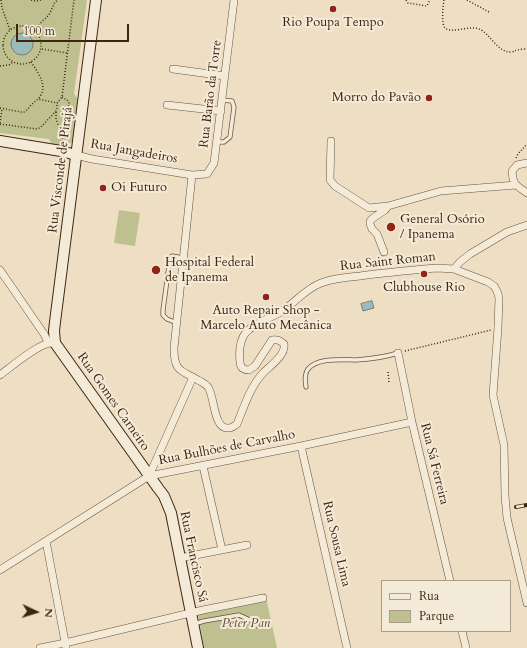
<!DOCTYPE html>
<html>
<head>
<meta charset="utf-8">
<style>
  body { margin:0 }
  #map { position:relative; width:527px; height:648px; overflow:hidden; background:#eedec3; font-family:Cardo,serif }
  canvas { display:block }
  .legend { position:absolute; left:381px; top:580px; width:130px; height:52px; box-sizing:border-box; background:#f4ead8; border:1px solid #ab9b88; margin:0; padding:5px 7px; list-style:none; font-size:12px; color:#3e2511 }
  .legend li { display:flex; align-items:center; gap:8px; height:20px }
  .legend b { width:20px; border:1px solid #ab9b88 }
  .north { position:absolute; left:16px; top:592px; width:40px; height:40px; -webkit-text-stroke:3px #f4ead8; paint-order:stroke; rotate:94deg; font-size:11px; font-weight:700; line-height:16px; text-align:center; color:#3e2511 }
  .north::after { content:''; display:block; margin:auto; width:14px; height:18px; background:#3e2511; clip-path:polygon(50% 0,100% 100%,50% 72%,0 100%) }
  .scale { position:absolute; left:16px; top:24px; width:113px; height:18px; box-sizing:border-box; border:2px solid #3e2511; border-top:0; padding-left:5px; font-size:12px; line-height:14px; white-space:nowrap; color:#3e2511; -webkit-text-stroke:3px #f4ead8; paint-order:stroke }
</style>
</head>
<body>
<div id="map">
<canvas width="527" height="648"></canvas>
<ul class="legend">
<li><b style="height:5px;background:#f4ead8"></b>Rua</li>
<li><b style="height:11px;background:#bfc08f"></b>Parque</li>
</ul>
<div class="north">N</div>
<div class="scale">100 m</div>
</div>
<script>
const g = document.querySelector('canvas').getContext('2d');
g.lineJoin = 'round';
function paint(path, color) { g.fillStyle = color; g.fill(path, 'evenodd'); }
function strokePath(path, color, width, dash) { g.strokeStyle = color; g.lineWidth = width; g.lineCap = dash ? 'butt' : 'round'; g.setLineDash(dash || []); g.stroke(path); }
function label(font, color, halo, rows, align = 'center') {
  g.font = font + ' Cardo,serif'; g.lineWidth = 4; g.setLineDash([]); g.textBaseline = 'middle'; g.strokeStyle = halo; g.fillStyle = color; for (const [text, x, y, turn = 0] of rows) {
    g.save(); g.translate(x, y); g.rotate((+turn || 0) * Math.PI / 180); g.textAlign = isNaN(turn) ? turn : align; if (halo) g.strokeText(text, 0, 0); g.fillText(text, 0, 0); g.restore();
  }
}
const green = new Path2D(`
  M0,0H87L74,94L78,99L72,142C66,147 59,145 52,144L49,139L0,133Z
  M119,210L140,213L135,246L114,243Z
  M265,593L277,648H204L198,614Z`);
const water = new Path2D(`
  M11 44a11 11 0 1 1 22 0a11 11 0 1 1-22 0Z
  M372,301L374,308L363,311L361,304Z`);
const path = new Path2D(`
  M1,0L2,8L10,30
  M31,0L37,1L41,0
  M406,0L408,3L427,6L430,0
  M444,0C443,6 441,24 445,28C453,34 469,25 479,29C490,33 497,53 512,52C515,51 515,50 518,50C520,49 524,49 527,49
  M467,0L489,12
  M3 45a19 19 0 1 1 38 0a19 19 0 1 1-38 0Z
  M34,29L49,15L55,2L58,0
  M42,49L67,53
  M31,62C39,74 49,87 38,99
  M0,66L9,65L13,62
  M62,97L67,100L69,102L66,131
  M0,108L21,112H24L28,109L31,105L38,99L57,103L62,97L74,0
  M56,112V119L59,127L63,133L62,143
  M0,123L2,109
  M0,124L37,129L41,127L56,111L57,108V103
  M63,133L71,132
  M516,158L518,154L527,144
  M405,351L491,330
  M388,372L389,383`);
const service = new Path2D(`
  M217,142H224L230,137L234,107L232,101L222,100
  M177,323L167,319L163,315V310L170,258L172,256L183,258
  M306,387C305,381 304,374 308,369C318,357 342,360 356,360C370,359 385,357 398,353
  M194,624L204,621L239,615L252,621L258,626`);
const minor = new Path2D(`
  M173,69L225,76
  M167,105L221,111
  M331,141L330,180L335,186L369,208L388,206
  M76,155L92,159L192,175L207,174L214,163L234,0
  M527,163L517,165L512,171C513,185 516,185 527,193
  M192,175L174,348C174,371 180,370 198,380C201,382 205,383 208,387C215,397 213,430 229,428C232,428 234,426 237,424C244,407 250,387 263,373C270,366 286,355 284,344C280,341 278,339 272,340L255,366L249,370C244,370 240,368 240,362C237,333 248,328 271,317C275,315 279,314 282,311C296,302 305,289 321,283C333,278 348,277 360,276C381,273 403,271 424,269L437,268L454,269L488,282L494,286L497,291L499,298L498,328L493,395L504,445L505,496L507,518L527,603
  M384,252L377,234L372,229L370,224V221L373,218L385,210L388,206L441,191L516,185
  M454,269L460,262L470,254L507,232L527,225
  M0,270L44,334L48,342
  M398,353L412,422L450,581
  M0,375C11,367 40,342 52,343
  M301,446L347,648
  M203,466L222,550
  M149,476L193,377
  M46,541L66,647
  M180,558L247,545
  M0,570L149,476L301,446L412,422
  M462,631L466,648
  M40,648L65,643L203,610L263,598`);
const secondary = new Path2D(`
  M96,0L55,322L54,331L55,343L158,488L164,496L171,513L198,648
  M0,141L61,151L76,155`);
const rail = new Path2D(`
  M516,507L527,505`);
const markers = [
  [333,9,4,"#8f2418"],
  [429,98,4,"#8f2418"],
  [103,188,4,"#8f2418"],
  [391,227,5,"#8f2418"],
  [156,270,5,"#8f2418"],
  [424,274,4,"#8f2418"],
  [266,297,4,"#8f2418"]
];
const poiNames = [
  ["Rio Poupa Tempo",333,23],
  ["Morro do Pavão",421,98,"right"],
  ["Oi Futuro",111,188,"left"],
  ["General Osório",400,220,"left"],
  ["/ Ipanema",400,235,"left"],
  ["Hospital Federal",165,263,"left"],
  ["de Ipanema",165,278,"left"],
  ["Clubhouse Rio",424,288],
  ["Auto Repair Shop -",266,311],
  ["Marcelo Auto Mecânica",266,326]
];
const streetNames = [
  ["Rua Barão da Torre",211,94,-83],
  ["Rua Jangadeiros",134,152,10],
  ["Rua Visconde de Pirajá",61,170,-83],
  ["Rua Saint Roman",388,262,-6],
  ["Rua Gomes Carneiro",113,402,55],
  ["Rua Bulhões de Carvalho",227,448,-11],
  ["Rua Sá Ferreira",434,464,76],
  ["Rua Sousa Lima",336,544,77],
  ["Rua Francisco Sá",193,557,78]
];
const parkNames = [
  ["Peter Pan",246,624]
];
paint(green, '#bfc08f');
paint(water, '#9bbbb9');
strokePath(water, '#767f76', 1);
strokePath(service, '#6a533e', 5);
strokePath(minor, '#6a533e', 8);
strokePath(secondary, '#3e2511', 12);
strokePath(path, '#3e2511', 1.5, [1, 2]);
strokePath(service, '#f4ead8', 3.5);
strokePath(minor, '#f4ead8', 7);
strokePath(secondary, '#f4ead8', 10);
strokePath(rail, '#3e2511', 4);
strokePath(rail, '#f4ead8', 2.5, [8]);
for (const [x, y, r, color] of markers) { const dot = new Path2D(); dot.arc(x, y, r, 0, 2 * Math.PI); g.fillStyle = color; g.fill(dot); strokePath(dot, '#f4ead8', 1.5); }
label('13px', '#3e2511', '#f4ead8', poiNames);
label('13px', '#3e2511', '#f4ead8', streetNames);
label('italic 13px', '#5e4c30', '#f4ead8', parkNames);
</script>
</body>
</html>
